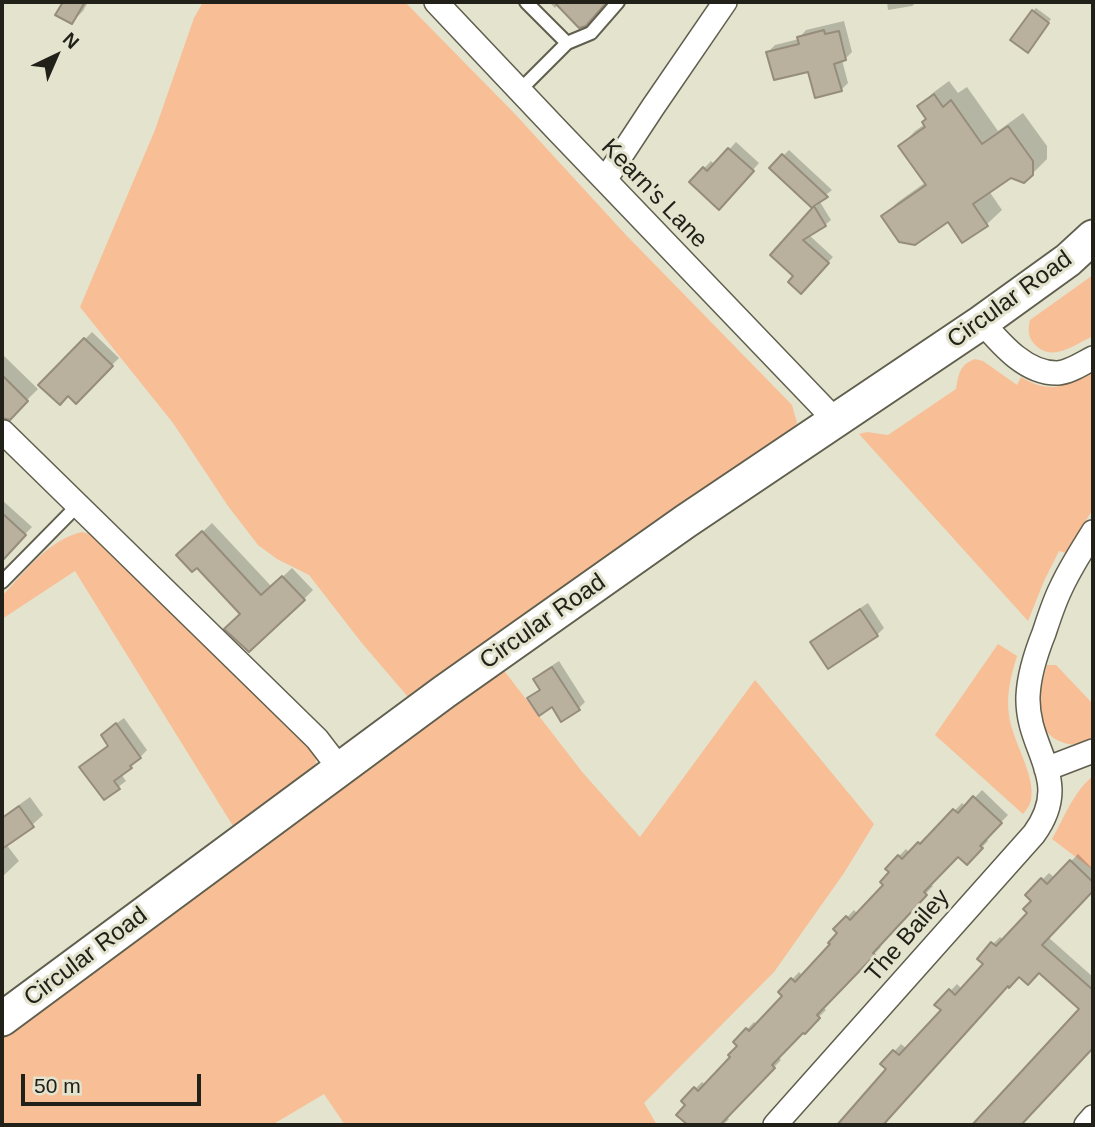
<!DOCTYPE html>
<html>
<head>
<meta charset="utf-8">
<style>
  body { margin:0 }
  #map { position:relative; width:1095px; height:1127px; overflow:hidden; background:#e3e3ce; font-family:Arial,sans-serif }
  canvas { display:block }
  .frame { position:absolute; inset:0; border:4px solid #21211a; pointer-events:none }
  .north { position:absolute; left:21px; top:21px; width:70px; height:70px; -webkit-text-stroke:5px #e3e3ce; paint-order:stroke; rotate:44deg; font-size:19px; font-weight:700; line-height:28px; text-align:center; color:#21211a }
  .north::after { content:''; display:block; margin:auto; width:24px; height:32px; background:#21211a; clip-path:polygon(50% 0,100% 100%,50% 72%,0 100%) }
  .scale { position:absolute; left:21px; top:1074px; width:180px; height:32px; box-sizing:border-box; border:4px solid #21211a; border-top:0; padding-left:9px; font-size:21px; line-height:24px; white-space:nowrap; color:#21211a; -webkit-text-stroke:5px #e3e3ce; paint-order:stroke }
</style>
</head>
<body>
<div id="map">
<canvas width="1095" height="1127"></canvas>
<div class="frame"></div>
<div class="north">N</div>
<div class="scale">50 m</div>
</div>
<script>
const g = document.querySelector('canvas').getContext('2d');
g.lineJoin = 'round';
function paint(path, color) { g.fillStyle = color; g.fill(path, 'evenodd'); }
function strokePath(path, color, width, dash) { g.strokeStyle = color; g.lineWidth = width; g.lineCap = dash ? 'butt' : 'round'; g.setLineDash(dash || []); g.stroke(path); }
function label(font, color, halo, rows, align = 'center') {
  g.font = font + ' Arial,sans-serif'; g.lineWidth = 6; g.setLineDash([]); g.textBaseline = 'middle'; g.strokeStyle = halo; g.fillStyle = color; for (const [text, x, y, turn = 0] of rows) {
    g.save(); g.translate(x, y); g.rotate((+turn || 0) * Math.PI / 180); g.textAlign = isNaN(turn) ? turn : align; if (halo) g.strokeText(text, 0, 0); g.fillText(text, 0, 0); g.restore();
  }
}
const green = new Path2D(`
  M203,2H405L514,113L626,235L792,405L797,423L792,430L579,575L408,697L361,642L309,575L277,559L258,545L228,506L173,423L80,307L155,130L194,18Z
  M1093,275V336C1074,345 1049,365 1032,341C1028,335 1028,328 1030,320Z
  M975,359L983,361L1017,385L1021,377C1052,395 1064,386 1093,371V509L1066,553L1059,551L1044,581L1028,621L859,434L867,432L888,435L956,389C959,374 959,365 975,359Z
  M82,532L94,535L314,750L316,760L315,769L233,826L75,571L2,619V596C25,572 48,540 82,532Z
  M998,644L1017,656C1011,675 1006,695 1009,715C1012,741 1036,775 1031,800C1030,805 1027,809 1023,814L935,735Z
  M1047,665H1056L1093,704V739C1083,744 1073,747 1062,742C1029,730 1040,691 1047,665Z
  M502,668L583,773L640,837L755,680L874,824L844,873L774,972L644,1103L657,1125H345L324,1094L272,1125H2V1037Z
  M1093,776V870L1052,839C1064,818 1074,791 1093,776Z`);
const shadow = new Path2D(`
  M65,2H88L83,11L72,22L58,14Z
  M549,2H605L593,16L558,4L555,8Z
  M887,2H917L912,6L888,10Z
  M1036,8L1051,19L1030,48L1033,11Z
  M844,21L852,52L845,59L842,60L848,83L841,90L809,69L768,52L775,45L799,39V38L806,30Z
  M949,81L958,93L967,87L998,131L1023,113L1047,146V159L1032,174L1011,176L989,191L1002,210L987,224L963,241L949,219L883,216L898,202L926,182L901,146L915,131L925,124L928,118L919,106L934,92Z
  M736,142L759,163L726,201L691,182L711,161L715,165Z
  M789,150L832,190L812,206L771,168Z
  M820,202L831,220L825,225L809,235L833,257L801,292L796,276L772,255Z
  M92,332L119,358L76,401L68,394L41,384Z
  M2,354L38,389L9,418L2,417Z
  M2,500L32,527L4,556L2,554Z
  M212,523L272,587L292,568L313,590L304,599L242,614L188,546Z
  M868,603L884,628L877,635L812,642L819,635Z
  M559,661L585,702L578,709L552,705L529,698L541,688L535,680L542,672Z
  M124,718L147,750L131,767L121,774L126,781L104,798L110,728Z
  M982,790L1008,815L986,838L988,841L967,863L958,854L930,884L933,886L878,945L881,947L823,1007L826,1010L778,1057L781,1060L726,1117L729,1119L723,1125H690L679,1114L688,1105L683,1101L702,1082L706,1085L740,1046L735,1042L754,1022L757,1025L785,996L780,992L799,972L803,976L840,933L836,929L854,910L858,914L886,885L891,872L887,869L899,856L906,849L910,853L926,836L928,838L962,803L966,807Z
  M30,797L43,815L32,825L6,844L19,861L2,877V817Z
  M1078,854L1093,869V889L1048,937L1093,977V1046L1020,1125H975L1081,1009L1039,971L1019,975L1008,984L883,1125H845L888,1069L883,1064L901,1044L907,1049L943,1010L937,1005L957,984L962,989L985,964L979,958L1000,937L1004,940L1029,912L1034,901L1027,895L1049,873L1055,878Z`);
const building = new Path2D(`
  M63,2H85L72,24L55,15Z
  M554,2H607L586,26L579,28Z
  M1032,10L1049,23L1028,53L1010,40Z
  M824,30L825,34L839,31L846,60L834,64L842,91L815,98L808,72L774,80L766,52L799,44L797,37Z
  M934,94L943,107L951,100L982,144L1008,126L1033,161V175L1024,183L1011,178L973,204L988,226L962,243L948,222L915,245L899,242L881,216L926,185L898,146L925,127L922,122L926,119L917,106Z
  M728,148L754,171L719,210L689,182L703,167L707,171Z
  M782,154L828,197L814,206L826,226L803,240L829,263L801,294L788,282L793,276L770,255L813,207L812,208L769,168Z
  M84,338L113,366L76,404L68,396L60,405L38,385Z
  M2,375L28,401L10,420L2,418Z
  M2,513L26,535L2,561Z
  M202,531L261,595L282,576L305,600L249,652L224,629L240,614L197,568L192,572L176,555Z
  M860,609L878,636L828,669L810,642Z
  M552,667L580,710L561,722L552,707L539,716L527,698L540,690L533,679Z
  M116,723L141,758L130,766L132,768L114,781L120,789L104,800L79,767L108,746L101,735Z
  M973,796L1002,823L980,846L983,848L967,865L958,857L924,892L927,895L873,953L875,955L817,1015L820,1018L805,1034L803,1033L772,1065L775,1068L720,1125H688L676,1115L685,1105L681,1101L694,1087L698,1091L730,1057L728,1055L737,1046L733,1042L746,1028L749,1031L782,996L778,992L791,978L795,982L830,944L828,943L837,933L833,929L846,916L850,920L883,885L880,882L889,872L885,869L898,855L902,859L918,842L920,844L953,809L958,813Z
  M19,806L34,827L2,849V818Z
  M1070,860L1093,882V891L1042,945L1093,990V1048L1021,1125H972L1079,1009L1039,973L1028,985L1019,977L1009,988L1008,986L883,1125H837L886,1069L880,1064L893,1050L899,1055L941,1010L934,1005L949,989L955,995L983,964L977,959L991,942L996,946L1027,913L1023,909L1031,901L1025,895L1041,878L1047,884Z`);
const lane = new Path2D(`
  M526,2L567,43
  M520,90L567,43L591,33L618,2
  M2,582L78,505`);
const street = new Path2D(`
  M436,2L558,131L836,421
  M605,180L653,107L725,2
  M982,322C1001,344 1026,374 1058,373C1070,372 1083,363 1093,358
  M3,432L317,739L340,769
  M1046,769L1093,751
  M775,1125L1034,834C1074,779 1026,751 1028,696C1029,674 1036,653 1044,633C1049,618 1054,602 1061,588C1070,568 1082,550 1093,532
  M1086,1125L1093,1117`);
const secondary = new Path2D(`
  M2,1019L444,692L686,521L982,322L1068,260L1093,237`);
const streetNames = [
  ["Kearn's Lane",654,194,46],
  ["Circular Road",1010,300,-36],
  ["Circular Road",543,622,-35],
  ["The Bailey",908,936,-49],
  ["Circular Road",86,957,-37]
];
paint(green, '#f8be96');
paint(shadow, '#0003');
paint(building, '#bab09e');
strokePath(building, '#968c7b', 2);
strokePath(lane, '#605f4e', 16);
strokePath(street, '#605f4e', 26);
strokePath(secondary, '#605f4e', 37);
strokePath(lane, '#fff', 12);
strokePath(street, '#fff', 23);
strokePath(secondary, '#fff', 33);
label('24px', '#21211a', '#e3e3ce', streetNames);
</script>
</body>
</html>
